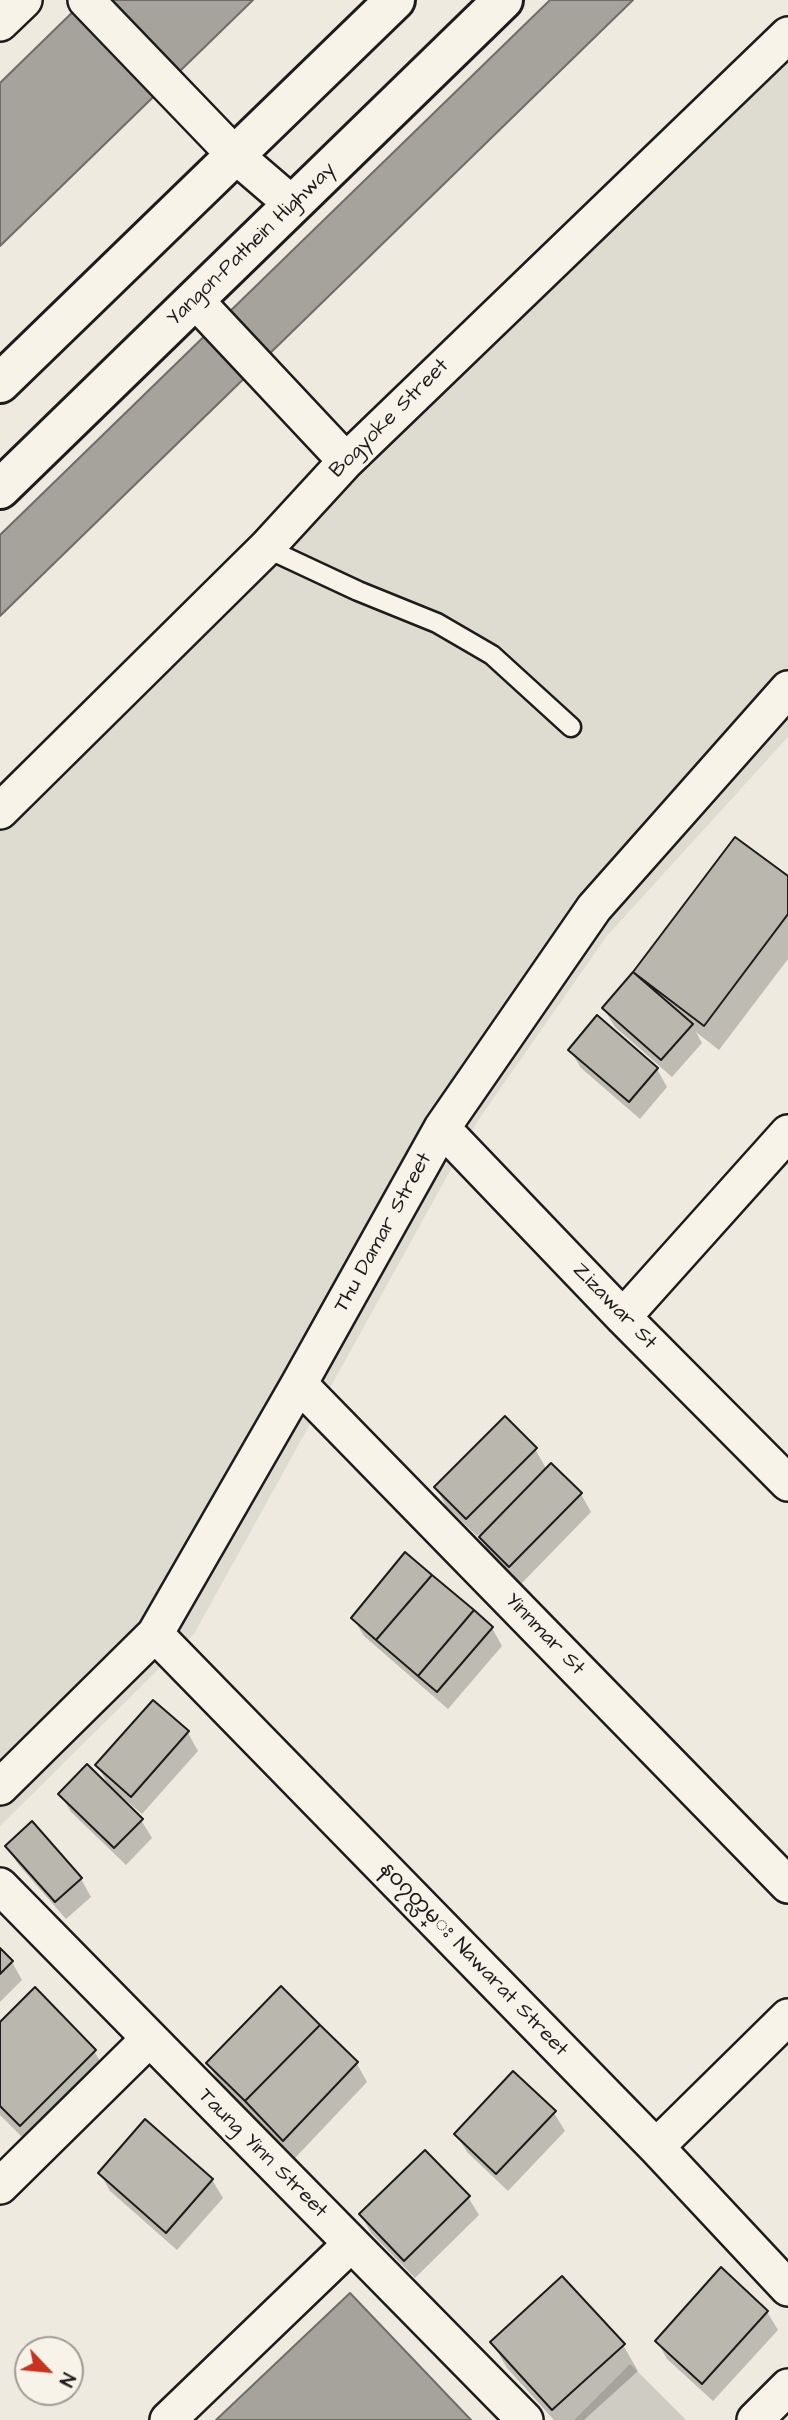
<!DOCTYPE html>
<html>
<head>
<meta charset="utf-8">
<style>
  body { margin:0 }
  #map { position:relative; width:788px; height:2420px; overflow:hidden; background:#eeeae0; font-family:"Architects Daughter",sans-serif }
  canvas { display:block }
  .north { position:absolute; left:14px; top:2336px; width:70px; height:70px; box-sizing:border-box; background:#f7f3e8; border:2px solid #9f9d96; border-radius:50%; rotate:116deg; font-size:19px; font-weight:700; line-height:28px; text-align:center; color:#1c1c1c }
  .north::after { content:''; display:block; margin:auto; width:24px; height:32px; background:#c8321e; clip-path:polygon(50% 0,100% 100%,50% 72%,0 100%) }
</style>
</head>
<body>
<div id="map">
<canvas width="788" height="2420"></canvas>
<div class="north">N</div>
</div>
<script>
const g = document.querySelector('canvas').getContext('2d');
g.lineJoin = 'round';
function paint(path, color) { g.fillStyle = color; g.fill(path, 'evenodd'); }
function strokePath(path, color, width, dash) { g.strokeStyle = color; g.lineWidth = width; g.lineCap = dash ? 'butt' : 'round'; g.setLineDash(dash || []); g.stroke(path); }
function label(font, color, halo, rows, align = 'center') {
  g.font = font + ' "Architects Daughter","Noto Sans Myanmar",sans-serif'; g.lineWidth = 6; g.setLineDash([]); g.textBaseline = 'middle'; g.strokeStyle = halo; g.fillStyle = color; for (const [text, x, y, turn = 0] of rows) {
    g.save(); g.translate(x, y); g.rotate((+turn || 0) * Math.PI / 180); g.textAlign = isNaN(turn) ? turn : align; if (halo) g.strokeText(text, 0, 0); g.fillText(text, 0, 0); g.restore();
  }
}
const built = new Path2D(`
  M788,58V737L606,937L477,1122L194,1634L0,1826V828Z`);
const green = new Path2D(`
  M630,2364L686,2420H574Z`);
const water = new Path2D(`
  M85,0H253L0,246V83Z
  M550,0H633L0,616V535Z
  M350,2293L471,2420H216Z`);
const shadow = new Path2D(`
  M788,879V959L719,1050L696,1032L702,1043L672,1077L615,1027L604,1009L635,973Z
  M570,1050L657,1069L667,1087L640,1119L581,1068Z
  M535,1449L547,1470L581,1494L591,1512L521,1584L491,1556L479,1534L477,1536L446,1506L436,1487Z
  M353,1618L492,1628L502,1646L448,1709L364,1636Z
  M153,1702L188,1733L198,1751L142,1814L109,1786L97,1765Z
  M60,1794L141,1820L152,1838L126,1865L71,1812Z
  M7,1846L81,1879L91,1897L66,1919L18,1864Z
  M0,1950L12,1962L22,1980L0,2002Z
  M281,1989L357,2064L367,2082L295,2158L218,2081L208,2063Z
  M0,2024L94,2051L109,2076L35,2150L0,2115Z
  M514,2074L554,2113L565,2131L508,2191L467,2152L456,2134Z
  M100,2173L212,2180L223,2198L177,2250L110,2191Z
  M468,2197L479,2215L415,2278L371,2233L361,2215Z
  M767,2312L778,2330L713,2401L667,2359L657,2341Z
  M492,2342L623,2345L638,2371L584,2420H554L507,2368Z`);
const building = new Path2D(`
  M735,837L788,876V914L704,1026L633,972Z
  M633,972L693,1024L661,1060L602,1008Z
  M597,1015L658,1068L629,1102L568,1050Z
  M505,1416L537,1448L466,1519L434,1487Z
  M551,1463L582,1493L509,1567L479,1537Z
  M405,1552L432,1575L376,1640L351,1618Z
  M432,1575L474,1610L418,1676L376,1640Z
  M474,1610L493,1627L437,1692L418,1676Z
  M153,1700L189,1731L131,1797L95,1765Z
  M87,1764L143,1819L114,1848L58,1794Z
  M32,1821L82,1878L55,1902L5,1846Z
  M0,1948L13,1961L0,1974Z
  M281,1986L320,2025L245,2101L206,2063Z
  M35,1987L96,2050L20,2126L0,2106V2022Z
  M320,2025L358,2062L283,2141L245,2101Z
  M513,2071L556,2111L496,2174L454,2134Z
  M145,2119L213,2179L166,2233L98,2173Z
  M425,2150L470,2196L404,2261L359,2214Z
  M721,2267L768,2311L702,2384L655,2341Z
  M562,2276L625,2344L552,2410L490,2342Z`);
const service = new Path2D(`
  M266,548L358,591L437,623L492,655L571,727`);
const minor = new Path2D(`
  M86,0L235,155L292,204
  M0,23L24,0
  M195,300L346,461
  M0,811L266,548L346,461L788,35
  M442,1128L623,1317L788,1483
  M623,1317L788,1133
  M299,1384L788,1885
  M155,1634L656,2147L788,2288
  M0,1787L155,1634L299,1384L442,1128L594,908L788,689
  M0,1886L525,2420
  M656,2147L788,2017
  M0,2186L149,2039
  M168,2420L351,2244
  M755,2420L788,2387`);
const primary = new Path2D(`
  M0,383L395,0
  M0,489L503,0`);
const streetNames = [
  ["Yangon-Pathein Highway",252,245,-44],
  ["Bogyoke Street",390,419,-45],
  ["Thu Damar Street",384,1233,-61],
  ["Zizawar St",614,1307,46],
  ["Yinnmar St",544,1635,46],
  ["နဝ၇တ္လမ္း Nawarat Street",473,1960,46],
  ["Taung Yinn Street",262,2154,45]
];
paint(built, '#dedbd1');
paint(green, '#cfccc3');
paint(water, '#a6a39d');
strokePath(water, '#6f6d69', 2);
paint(shadow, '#0003');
paint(building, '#bab7af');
strokePath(building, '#1c1c1c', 2);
strokePath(service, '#1c1c1c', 23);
strokePath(minor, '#1c1c1c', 40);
strokePath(primary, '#1c1c1c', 44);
strokePath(service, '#f7f3e8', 18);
strokePath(minor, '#f7f3e8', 35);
strokePath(primary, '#f7f3e8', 38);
label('21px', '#1c1c1c', '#f7f3e8', streetNames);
</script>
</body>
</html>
